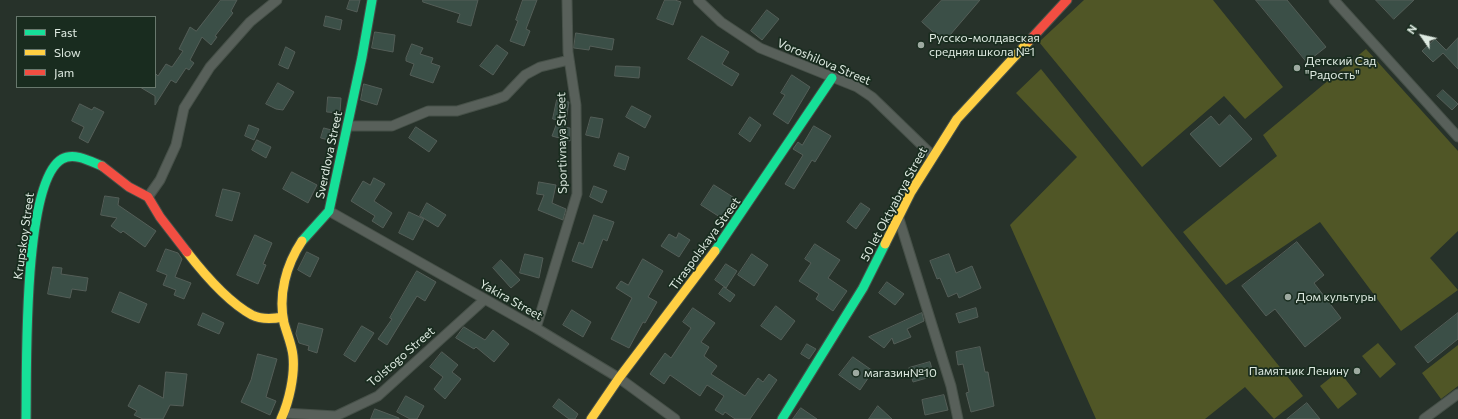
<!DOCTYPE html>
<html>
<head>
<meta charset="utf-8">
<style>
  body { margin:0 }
  #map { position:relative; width:1458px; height:419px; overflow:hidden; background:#27322a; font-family:Commissioner,sans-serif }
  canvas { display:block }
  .legend { position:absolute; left:16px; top:16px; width:140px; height:72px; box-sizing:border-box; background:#192c1f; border:1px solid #68786d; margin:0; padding:5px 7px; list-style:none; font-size:12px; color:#deeae1 }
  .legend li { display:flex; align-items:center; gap:8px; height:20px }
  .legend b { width:20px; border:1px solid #68786d }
  .north { position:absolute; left:1402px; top:16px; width:40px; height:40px; -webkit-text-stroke:3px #192c1f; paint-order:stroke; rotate:304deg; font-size:11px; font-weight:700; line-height:16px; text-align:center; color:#deeae1 }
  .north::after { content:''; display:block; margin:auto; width:14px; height:18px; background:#deeae1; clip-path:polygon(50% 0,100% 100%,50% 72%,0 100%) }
</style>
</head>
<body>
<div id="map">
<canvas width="1458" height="419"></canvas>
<ul class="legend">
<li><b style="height:5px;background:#16e098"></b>Fast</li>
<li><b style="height:5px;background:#ffcf43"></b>Slow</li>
<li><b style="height:5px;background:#f24e42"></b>Jam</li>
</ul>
<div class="north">N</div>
</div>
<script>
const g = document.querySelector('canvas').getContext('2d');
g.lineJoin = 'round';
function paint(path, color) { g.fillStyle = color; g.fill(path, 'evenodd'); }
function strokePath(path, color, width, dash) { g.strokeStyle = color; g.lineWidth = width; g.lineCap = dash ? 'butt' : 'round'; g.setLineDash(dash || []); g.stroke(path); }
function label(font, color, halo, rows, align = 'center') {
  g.font = font + ' Commissioner,sans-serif'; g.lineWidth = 3.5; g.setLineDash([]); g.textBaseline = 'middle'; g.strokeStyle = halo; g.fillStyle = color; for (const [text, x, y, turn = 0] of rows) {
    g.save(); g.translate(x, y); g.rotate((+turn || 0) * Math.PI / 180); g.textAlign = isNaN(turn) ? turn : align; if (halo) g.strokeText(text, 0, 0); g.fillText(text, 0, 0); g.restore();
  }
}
const green = new Path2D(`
  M1084,0H1213L1283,87L1245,119L1224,96L1142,167L1039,42Z
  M1366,49L1458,151V231L1430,258L1458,290L1401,331L1320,222L1226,285L1183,232L1277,156L1263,135Z
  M1041,69L1303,396L1274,419L1245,387L1205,419H1096L1010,225L1077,157L1016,93Z
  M1378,343L1396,364L1380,378L1362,356Z
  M1458,345V386L1441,399L1422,373Z
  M1339,371L1357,394L1338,409L1320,386Z`);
const building = new Path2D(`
  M221,0H237L231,11L233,13L215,36L217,37L211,45L202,37L190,60L194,63L189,70L186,68L176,83L171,80L155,105V96L140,87H155V73L158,76L166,64L172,67L183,51L179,49L190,27L196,31Z
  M350,0H360L357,12L347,9Z
  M423,0H478L471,26L457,22L460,14L423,2Z
  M523,0H537L526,29L530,31L524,46L510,41L518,21L516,20Z
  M665,0H675L681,2L673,25L657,19Z
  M942,0H980L944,42L922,22Z
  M1256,0H1287L1326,47L1307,62Z
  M1376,0H1414L1394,19Z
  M767,10L779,19L762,40L751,31Z
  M326,16L342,20L340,30L324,26Z
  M375,32L395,35L393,52L372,48Z
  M576,33L614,39L612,50L590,46L589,50L574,48Z
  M702,36L729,52L722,64L739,74L732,86L688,59Z
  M1458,38V69L1443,53L1433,62L1422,51L1435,39L1446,50Z
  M412,44L423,48L420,54L433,58L431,63L440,66L433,83L410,75L414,64L406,61V58Z
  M497,45L508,53L493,75L480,66Z
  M286,47L295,52L288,69L279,65Z
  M616,66L640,67L639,78L615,76Z
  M792,75L810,87L788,124L773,114L785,95L781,93Z
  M278,83L294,92L283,110L276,109L266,104Z
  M364,84L382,89L377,105L361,100Z
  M1443,90L1458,104L1452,110L1437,96Z
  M328,97L341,98L340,113L327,112Z
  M557,100L569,102L565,127L570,128V141L552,136L558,120L553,119Z
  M80,104L92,110L94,107L104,112L88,143L79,138L84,127L72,121Z
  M632,106L651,116L645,128L626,117Z
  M1230,115L1252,139L1220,167L1190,134L1211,116L1219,125Z
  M591,117L603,119L599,138L586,135Z
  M750,117L761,125L750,142L739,134Z
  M249,125L259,129L254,140L245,136Z
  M814,126L831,136L815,162L812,160L794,189L785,184L803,155L793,149L798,142L802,145Z
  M416,127L437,141L429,152L409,138Z
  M324,128L335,131L332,141L321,138Z
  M257,140L271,147L266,158L252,150Z
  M619,153L629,157L625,170L614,166Z
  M292,172L317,185L308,203L283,189Z
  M374,178L385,184L374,201L392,213L383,228L372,221L375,216L351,201L363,181L370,185Z
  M539,182L556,185L552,203L566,209L563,220L538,210L544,195L537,194Z
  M714,185L736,199L723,219L701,205Z
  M594,186L607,191L602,203L590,197Z
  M223,189L240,193L232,221L216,216Z
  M105,196L119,198L118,205L156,231L145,247L123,231L121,233L111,226L117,218L101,215Z
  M427,203L446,215L438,227L420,216Z
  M861,203L870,209L856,229L847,222Z
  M409,212L424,219L413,240L399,233Z
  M594,215L614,222L607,241L603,239L592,268L572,261L579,242L583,244Z
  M679,233L690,240L679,257L661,246L669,234L676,238Z
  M255,235L272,243L263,264L266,265L258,284L237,275Z
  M1297,242L1324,275L1314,283L1341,318L1305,347L1275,309L1266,316L1242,286Z
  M815,244L840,260L828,278L847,291L833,311L816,299L819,294L799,281L811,263L805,259Z
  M166,249L178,253L182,259L175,277L191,283L184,299L174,295L176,290L163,285L167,275L157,271Z
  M307,252L319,258L310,277L298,270Z
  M525,254L543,258L539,278L520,273Z
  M752,254L768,265L754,286L738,275Z
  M949,254L956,273L972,266L981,288L959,298L957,293L948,297L940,278L937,279L930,261Z
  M643,259L663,271L648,297L657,302L645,323L643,322L629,348L611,339L632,298L616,288L621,281L628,285Z
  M501,260L520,280L511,288L493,268Z
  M726,264L737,271L726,288L715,280Z
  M53,267L62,268L61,274L88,278L86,291L72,289L70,298L48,294Z
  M417,271L436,282L425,301L417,296L387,345L378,339L392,319L390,318Z
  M887,282L904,294L895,305L879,293Z
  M724,287L735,295L730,302L719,294Z
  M120,292L147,304L139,323L112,312Z
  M776,306L795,321L781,340L761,326Z
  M693,308L715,323L701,342L709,347L704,356L717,366L711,374L745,396L758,378L763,382L769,374L777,380L750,419H735L725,412L723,415L715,410L724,396L707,385L700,396L670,375L664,384L650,374L665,353L671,358L691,328L683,322Z
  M976,308L978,317L959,323L956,314Z
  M572,310L591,322L583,337L563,325Z
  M203,313L224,323L219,334L198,325Z
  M922,313L924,321L907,329L911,337L894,344L892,338L884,348L869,337Z
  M1458,313V339L1428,363L1415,347Z
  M299,323L323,329L317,353L308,350L309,346L299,343L296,334Z
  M362,326L374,333L355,362L344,355Z
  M464,327L485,340L493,330L509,344L494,362L476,347L474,349L456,338Z
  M807,344L816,349L809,359L801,354Z
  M980,347L985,372H988L994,406L971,412L966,393L969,392L963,364L958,365L956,352Z
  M442,352L458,365L452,372L461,379L445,399L434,389L443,377L430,367Z
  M258,354L277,359L266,397L276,401L270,415L241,402L251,380Z
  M853,357L873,371L860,390L839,375Z
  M930,362L934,376L913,382L909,368Z
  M166,372L187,374L183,406L170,405L163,419H143L134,415L137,411L128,406L139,385L163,398Z
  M944,395L948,410L925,415L922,400Z
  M406,396L424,406L417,419H410L397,412Z
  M559,399L578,414L575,419H569L553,407Z
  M1307,403L1320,419H1287Z
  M878,406L892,419H869Z
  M801,408L817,419H793Z
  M375,409L399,418V419H371Z`);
const street = new Path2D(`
  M698,0L721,22L760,48L857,87L872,97L933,156
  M1334,0L1458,137
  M347,126H392L428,111H457L494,100L505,96L525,75L540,67L569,60
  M148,197L160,180L176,145L184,108L210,67L250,22L277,0
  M329,211L536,328L619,378L675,419
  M899,219L951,386L958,419
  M536,328L577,194L576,105L568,52L567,0
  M284,413L336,416L378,396L484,300
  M1424,419L1458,394`);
const fast = new Path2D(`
  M302,241L329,211L362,57L372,0
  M715,251L832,78
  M26,419C27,373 22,182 62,159C74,152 90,161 102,166
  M782,419L863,288L885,244`);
const slow = new Path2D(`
  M885,244L911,192L957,119L1030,40
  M187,252C204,274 228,302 252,315C262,320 273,319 283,317
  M281,419C289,402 295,375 293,356C292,345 287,334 284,323C278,295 286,265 302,241
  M591,419L619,378L715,251`);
const jam = new Path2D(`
  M1030,40L1067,0
  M102,166L129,187L148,197L160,217L187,252`);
const markers = [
  [921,45,4,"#9eaaa1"],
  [1297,68,4,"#9eaaa1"],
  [1288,297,4,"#9eaaa1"],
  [1357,371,4,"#9eaaa1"],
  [856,373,4,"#9eaaa1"]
];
const poiNames = [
  ["Русско-молдавская",929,38],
  ["средняя школа №1",929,52],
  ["Детский Сад",1305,61],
  ["\"Радость\"",1305,75],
  ["Дом культуры",1296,297],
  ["Памятник Ленину",1349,371,"right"],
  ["магазин№10",864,373]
];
const streetNames = [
  ["Voroshilova Street",824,62,23],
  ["Sportivnaya Street",562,143,-91],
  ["Sverdlova Street",329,155,-78],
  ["50 let Oktyabrya Street",894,204,-62],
  ["Krupskoy Street",24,236,-82],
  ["Tiraspolskaya Street",705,244,-54],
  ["Yakira Street",511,300,29],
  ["Tolstogo Street",401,357,-41]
];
paint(green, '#505626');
paint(building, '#3b4f47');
strokePath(building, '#545e58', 1);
strokePath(street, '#465048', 11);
strokePath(fast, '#465048', 11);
strokePath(slow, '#465048', 11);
strokePath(jam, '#465048', 11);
strokePath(street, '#58605a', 9);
strokePath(fast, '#16e098', 9);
strokePath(slow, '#ffcf43', 9);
strokePath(jam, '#f24e42', 9);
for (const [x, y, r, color] of markers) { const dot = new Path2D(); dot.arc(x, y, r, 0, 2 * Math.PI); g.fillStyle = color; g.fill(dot); strokePath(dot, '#192c1f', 1.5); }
label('12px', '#deeae1', '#192c1f', poiNames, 'left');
label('12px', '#deeae1', '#192c1f', streetNames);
</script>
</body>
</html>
